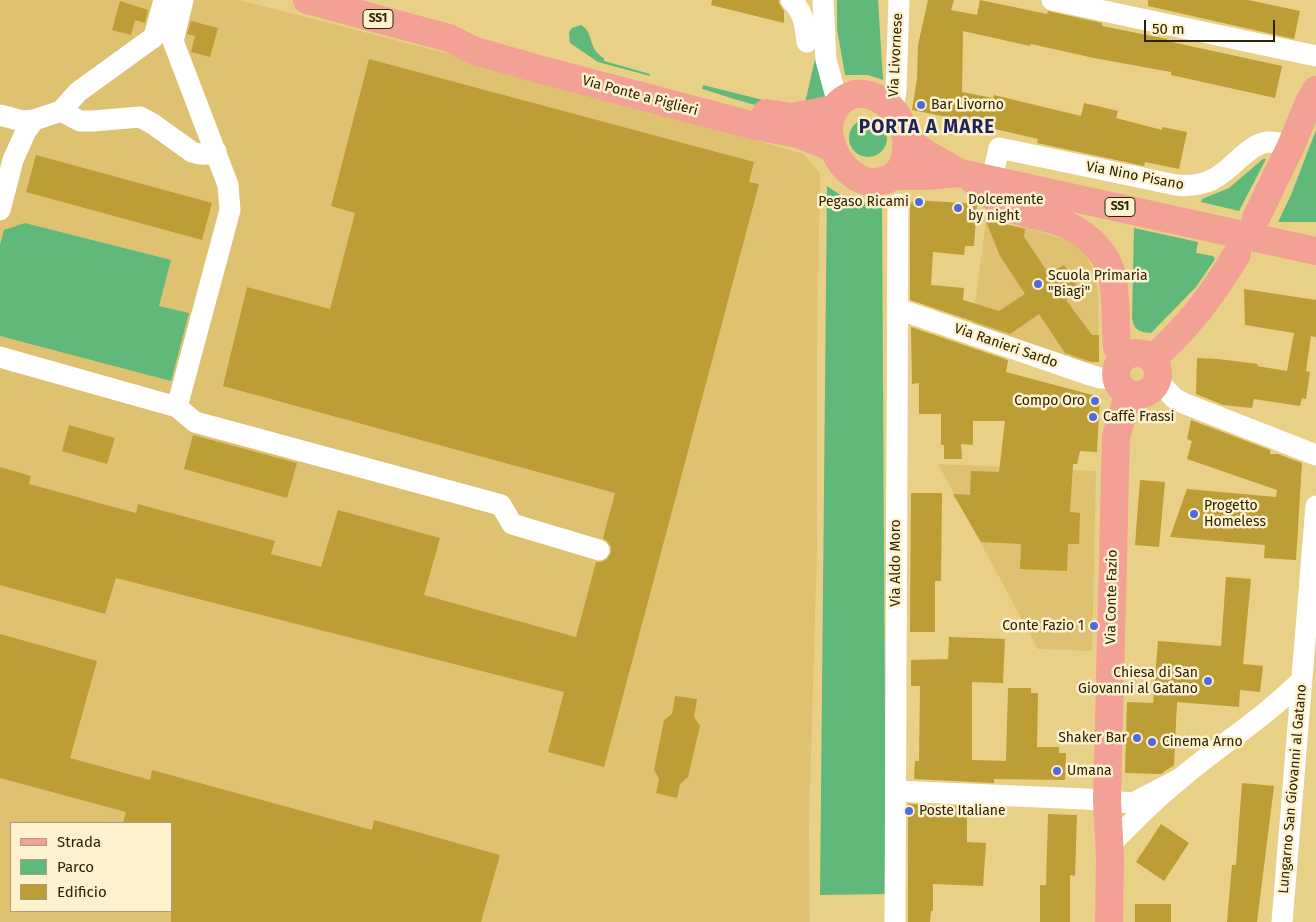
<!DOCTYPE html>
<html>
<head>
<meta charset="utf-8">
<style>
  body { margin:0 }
  #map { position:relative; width:1316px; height:922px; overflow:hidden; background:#e8d087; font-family:"Fira Sans",sans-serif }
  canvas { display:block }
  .legend { position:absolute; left:10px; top:822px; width:162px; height:90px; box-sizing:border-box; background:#fef2ce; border:1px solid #aa9f7d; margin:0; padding:6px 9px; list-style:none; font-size:15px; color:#2c2304 }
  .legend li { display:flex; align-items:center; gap:10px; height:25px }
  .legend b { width:25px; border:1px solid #aa9f7d }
  .scale { position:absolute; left:1144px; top:20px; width:131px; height:22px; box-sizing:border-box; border:2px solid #2c2304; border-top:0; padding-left:6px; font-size:15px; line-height:18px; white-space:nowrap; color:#2c2304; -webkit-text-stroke:4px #fef2ce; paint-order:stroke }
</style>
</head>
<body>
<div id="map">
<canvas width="1316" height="922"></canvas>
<ul class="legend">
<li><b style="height:6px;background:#f3a194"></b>Strada</li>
<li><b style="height:14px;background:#60b87a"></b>Parco</li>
<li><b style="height:14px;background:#bd9d36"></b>Edificio</li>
</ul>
<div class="scale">50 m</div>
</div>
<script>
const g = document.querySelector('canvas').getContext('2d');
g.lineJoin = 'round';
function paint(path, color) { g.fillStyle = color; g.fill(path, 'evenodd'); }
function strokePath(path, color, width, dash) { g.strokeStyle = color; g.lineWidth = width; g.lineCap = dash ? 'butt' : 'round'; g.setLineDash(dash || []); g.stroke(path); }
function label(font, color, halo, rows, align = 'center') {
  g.font = font + ' "Fira Sans",sans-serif'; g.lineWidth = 5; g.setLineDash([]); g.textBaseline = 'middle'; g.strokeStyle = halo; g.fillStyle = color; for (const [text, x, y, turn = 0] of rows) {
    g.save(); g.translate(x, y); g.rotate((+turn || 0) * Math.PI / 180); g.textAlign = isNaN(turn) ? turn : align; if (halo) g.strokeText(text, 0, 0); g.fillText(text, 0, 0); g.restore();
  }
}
const built = new Path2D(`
  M0,0H239L457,56L804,154L820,173L817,347V547L809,825L810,922H0ZM11,823H171V911H11Z
  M986,220L1026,228L1057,237L1069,241L1085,253L1096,275L1098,294L1099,362L1086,363L1054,351L972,327Z
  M938,464L1096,471L1092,651L1038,649Z`);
const green = new Path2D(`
  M837,0H878L883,80L868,75H845L837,29Z
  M581,25C594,32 588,50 604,58V61L650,74V76L598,62L570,43L569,32L572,28Z
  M815,59C820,67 826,75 828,84C829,92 825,99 818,103C789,121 734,98 702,89L703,85L775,103L786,105L805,103Z
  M849 138a19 19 0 1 1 38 0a19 19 0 1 1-38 0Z
  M1316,130V222H1278L1291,195Z
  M1263,159H1266L1239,211L1201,202L1202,199L1229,188Z
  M827,186C849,201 855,203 882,206L886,894L820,895Z
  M25,223L171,260L159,306L189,313L171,381L0,336V245L4,230Z
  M1134,228L1198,242L1196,253L1213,256L1215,259L1196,287L1151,333C1139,332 1134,330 1132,318Z`);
const building = new Path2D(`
  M712,0H779V3L784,11V23L711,5Z
  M928,0H954L951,10L977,15L980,0L1047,14L1048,11L1102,23V26L1167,39V41L1282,66L1275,98L1171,75V72L1094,58L1031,44L1030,46L963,31L962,92L993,98L994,95L1081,116L1084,103L1118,111L1116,118L1162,130V127L1187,132L1179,169L1145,162L1144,166L1037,143L1038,139L986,127L987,125L912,110L917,79L918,45Z
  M1148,0H1248L1300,11L1294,39L1148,6Z
  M120,1L148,10L145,23L135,20L131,35L112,30Z
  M191,21L218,28L210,57L191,52L195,36L187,34Z
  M369,59L754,162L749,182L759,184L604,767L548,752L564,692L116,578L105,614L0,585V467L31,476L29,484L136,513L138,504L275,541L271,554L321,567L338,510L440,538L424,595L576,637L596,562H602L607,559L611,553V547L608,542L603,538L615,493L223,386L247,287L330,309L355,213L331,206Z
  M36,155L212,203L202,240L26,192Z
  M914,200L977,204L974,246H965L964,255L933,252L931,285L964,288L963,300L999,311L1025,294L1000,256L985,219L1025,229L1024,237L1049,274L1064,265L1080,291L1066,300L1092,335H1099V362H1092L1065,353L1039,314L1010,334L910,300V204Z
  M1244,289L1316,300V337L1311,336L1306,371L1310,372L1306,399L1302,398L1300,406L1254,399L1252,408L1223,405L1196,394L1197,358L1218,359L1258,364L1257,366L1287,371L1294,333L1245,325Z
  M911,327L1008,360L1006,372L1100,397L1097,452L1080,451L1077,464H1073L1070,512L1080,513L1079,544H1068L1067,571L1020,569L1021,544L981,542L953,494L970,495L971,471L999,472L1005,421H973V445L961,444L962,459H944V445H941V414H919V383L912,384Z
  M1191,420L1270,450V454H1278L1302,463L1296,560L1264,558L1265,545L1170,537L1187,489L1276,497L1277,490L1187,459L1192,441L1187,439Z
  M69,425L115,438L107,464L62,451Z
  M193,435L297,463L287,498L184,469Z
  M1140,480L1165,482L1159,547L1135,545Z
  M911,493H942L941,581H935V632H910Z
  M1226,577L1251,579L1243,664L1263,666L1260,692L1240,690L1239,707L1177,702L1174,765L1161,774L1125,773L1127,702L1153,703L1158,641L1221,646Z
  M0,634L97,661L70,758L150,780L152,770L372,830L374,820L500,855L481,922H171V823H123L126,812L0,778Z
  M949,637L1005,639L1003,683L972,682V760L1006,761L1008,688H1031V693H1038L1037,747H1059V753H1066L1065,780L994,779V783L914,779L915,761H919L920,686H911V660L948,659Z
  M675,696L697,699L694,717L700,726L688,777L680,784L677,798L656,793L659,779L654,770L664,720L672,714Z
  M1242,783L1274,786L1257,922H1227L1232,865H1236Z
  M908,804L989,807V816H967V842L986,843L983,886L933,884V911H931L930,922H908Z
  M1048,814L1077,815L1075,876L1070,875V922H1040V885H1046Z
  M1161,824L1189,843L1164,881L1136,862Z
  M1135,904H1171V922H1135Z`);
const minor = new Path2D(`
  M791,0C804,12 805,25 807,42
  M823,0L826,60L838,104
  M1052,0L1316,56
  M893,109L896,90L899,0
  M61,111L80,121H93L140,117L153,124L192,152C200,155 208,155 216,151
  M0,115L22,121L34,120
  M992,179L999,148L1176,185C1207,188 1220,177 1241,157C1248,151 1257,143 1268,142C1275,142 1284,144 1291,146
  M0,210L13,160L26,131L34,120L61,111L78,92L154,37L164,0
  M898,309L1090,375L1100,378L1116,379
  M0,357L177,407L230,210L228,185L173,41L183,0
  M1157,380L1174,398L1183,403L1316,455
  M177,407L195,422L501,505L512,524L599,550
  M896,791L1086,799L1131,803L1135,802L1179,779
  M1110,845C1132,822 1155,799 1180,779C1220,745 1265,717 1302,680
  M895,922L898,204
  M1282,922L1316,506`);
const major = new Path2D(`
  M307,0L449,38L475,51L542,70L755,126L798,134L833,148
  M855,94C892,91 917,134 902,166C898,174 892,178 885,180C842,196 801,111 855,94Z
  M766,113L791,117L834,109
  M906,139L928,155L960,173L1316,251
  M895,176H926L960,173
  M970,177C982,188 995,200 1009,207C1024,215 1041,216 1057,221C1081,229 1106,249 1112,275C1117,299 1115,324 1117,347L1124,357
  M1256,218L1291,146L1309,102L1316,90
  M1116 374a21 21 0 1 1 42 0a21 21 0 1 1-42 0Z
  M1152,359C1187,329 1214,293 1237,254
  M1109,922L1110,858L1107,801L1116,437L1128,394`);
const markers = [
  [921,105,5,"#5268dd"],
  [919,202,5,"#5268dd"],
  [958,208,5,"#5268dd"],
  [1038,284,5,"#5268dd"],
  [1095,401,5,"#5268dd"],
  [1093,417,5,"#5268dd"],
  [1194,514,5,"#5268dd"],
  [1094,626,5,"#5268dd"],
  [1208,681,5,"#5268dd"],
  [1137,738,5,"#5268dd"],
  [1152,742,5,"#5268dd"],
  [1057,771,5,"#5268dd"],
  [909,811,5,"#5268dd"]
];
const shields = [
  [378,19,30],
  [1120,207,30]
];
const shieldNames = [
  ["SS1",378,19],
  ["SS1",1120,207]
];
const streetNames = [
  ["Via Livornese",896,55,-87],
  ["Via Ponte a Piglieri",640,96,15],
  ["Via Nino Pisano",1135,176,11],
  ["Via Ranieri Sardo",1006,346,19],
  ["Via Aldo Moro",896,563,-90],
  ["Via Conte Fazio",1112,597,-89],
  ["Lungarno San Giovanni al Gatano",1293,789,-85]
];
const poiNames = [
  ["Bar Livorno",931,105],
  ["Dolcemente",968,200],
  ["by night",968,216],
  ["Pegaso Ricami",909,202,"right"],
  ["Scuola Primaria",1048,276],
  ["\"Biagi\"",1048,292],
  ["Compo Oro",1085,401,"right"],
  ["Caffè Frassi",1103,417],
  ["Progetto",1204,506],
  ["Homeless",1204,522],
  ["Conte Fazio 1",1084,626,"right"],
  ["Chiesa di San",1198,673,"right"],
  ["Giovanni al Gatano",1198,689,"right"],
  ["Shaker Bar",1127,738,"right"],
  ["Cinema Arno",1162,742],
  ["Umana",1067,771],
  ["Poste Italiane",919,811]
];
const districtNames = [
  ["PORTA A MARE",927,128]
];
paint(built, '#dec271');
paint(green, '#60b87a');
paint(building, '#bd9d36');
strokePath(minor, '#fff', 21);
strokePath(major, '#f3a194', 28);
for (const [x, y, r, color] of markers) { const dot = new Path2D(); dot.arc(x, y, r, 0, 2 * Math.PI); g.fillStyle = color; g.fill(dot); strokePath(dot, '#fef2ce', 2); }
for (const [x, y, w] of shields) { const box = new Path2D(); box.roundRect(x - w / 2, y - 9.5, w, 19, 4); g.fillStyle = '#fef2ce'; g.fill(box); strokePath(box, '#2c2304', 1); }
label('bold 12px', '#2c2304', null, shieldNames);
label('14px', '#2c2304', '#fef2ce', streetNames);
label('14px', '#2c2304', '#fef2ce', poiNames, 'left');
g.letterSpacing = '1px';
label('bold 19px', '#1b245c', '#fef2ce', districtNames);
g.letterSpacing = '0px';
</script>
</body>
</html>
